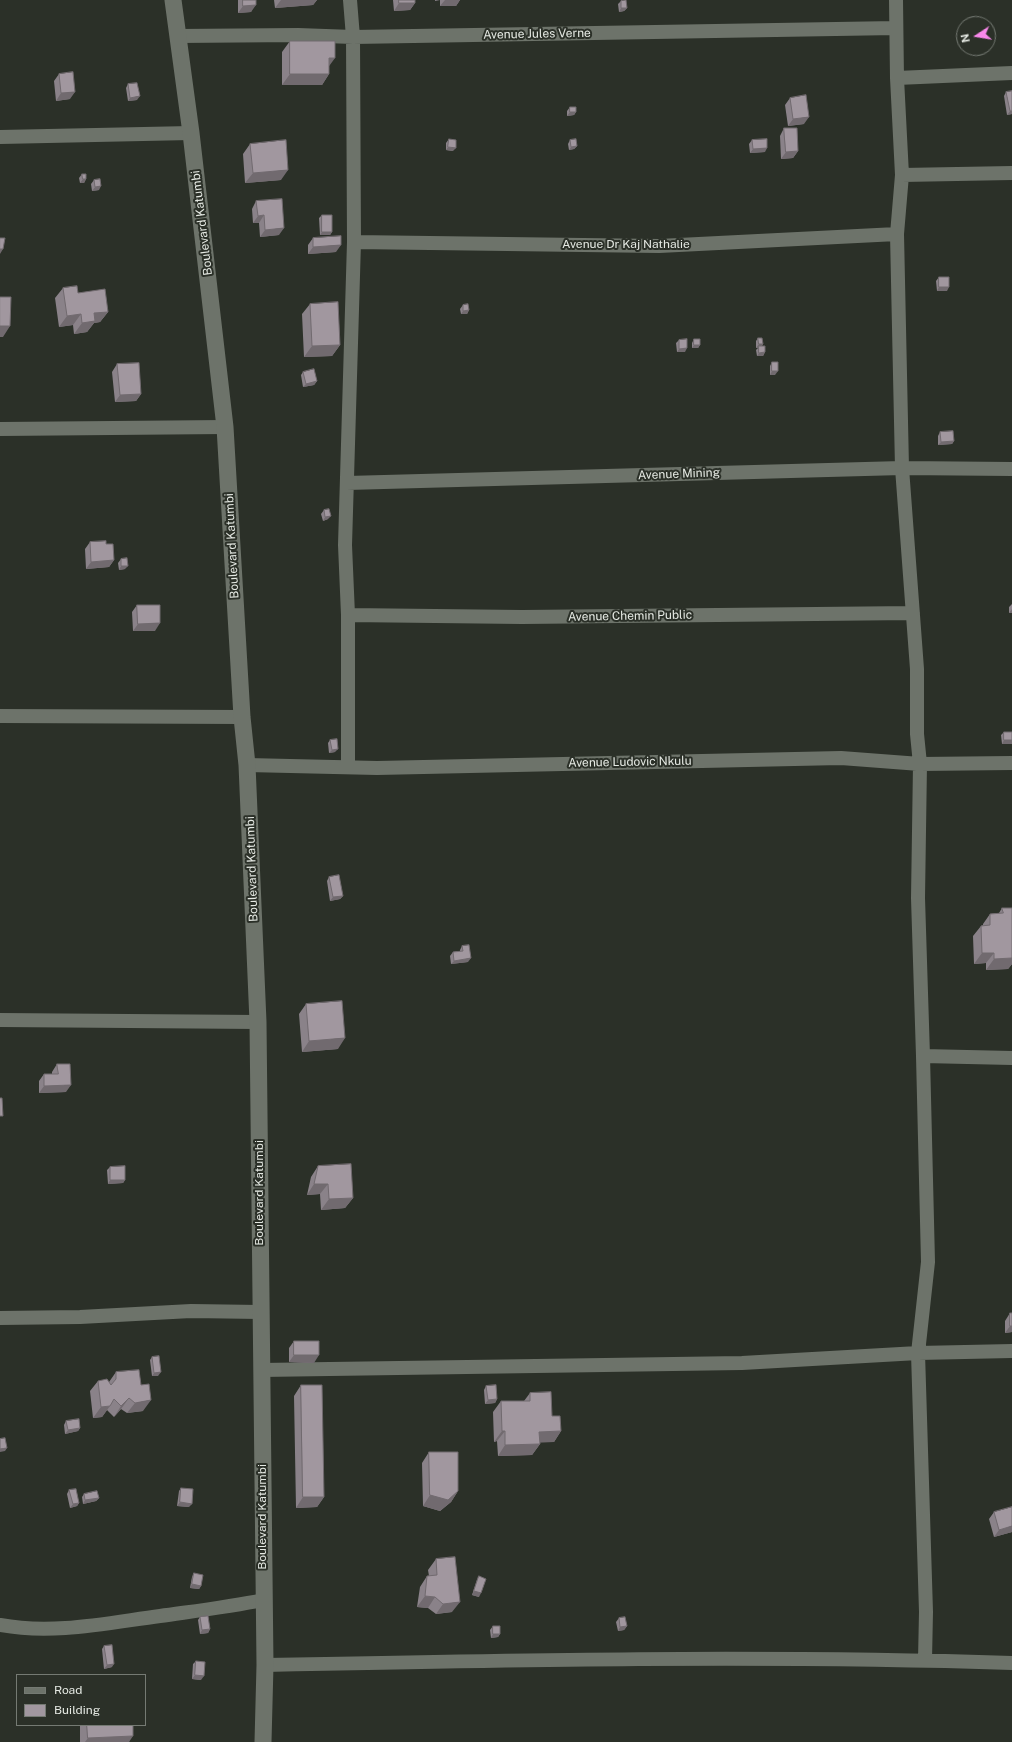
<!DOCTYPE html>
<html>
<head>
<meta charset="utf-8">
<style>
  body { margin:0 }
  #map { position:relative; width:1012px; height:1742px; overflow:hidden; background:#2b3028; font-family:"Public Sans",sans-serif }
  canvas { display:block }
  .legend { position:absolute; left:16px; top:1674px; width:130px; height:52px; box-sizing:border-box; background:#2b3028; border:1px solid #757a73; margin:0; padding:5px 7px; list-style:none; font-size:12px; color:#e5e9e3 }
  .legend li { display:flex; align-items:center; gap:8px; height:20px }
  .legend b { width:20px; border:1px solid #757a73 }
  .north { position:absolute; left:956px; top:16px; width:40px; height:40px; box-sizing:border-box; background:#2b3028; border:1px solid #757a73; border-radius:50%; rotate:258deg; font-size:11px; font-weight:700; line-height:16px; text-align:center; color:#e5e9e3 }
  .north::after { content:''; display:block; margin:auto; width:14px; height:18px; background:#f888ea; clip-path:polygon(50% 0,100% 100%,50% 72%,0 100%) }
</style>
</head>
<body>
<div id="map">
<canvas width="1012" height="1742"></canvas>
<ul class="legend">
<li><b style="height:5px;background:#6d736a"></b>Road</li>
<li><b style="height:11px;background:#a1979f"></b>Building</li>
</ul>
<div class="north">N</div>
</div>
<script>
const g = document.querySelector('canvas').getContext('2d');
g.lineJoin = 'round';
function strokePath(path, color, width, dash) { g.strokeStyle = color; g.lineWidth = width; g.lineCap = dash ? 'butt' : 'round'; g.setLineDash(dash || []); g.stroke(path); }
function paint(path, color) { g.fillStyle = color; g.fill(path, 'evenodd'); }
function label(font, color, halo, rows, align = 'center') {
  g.font = font + ' "Public Sans",sans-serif'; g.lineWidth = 4; g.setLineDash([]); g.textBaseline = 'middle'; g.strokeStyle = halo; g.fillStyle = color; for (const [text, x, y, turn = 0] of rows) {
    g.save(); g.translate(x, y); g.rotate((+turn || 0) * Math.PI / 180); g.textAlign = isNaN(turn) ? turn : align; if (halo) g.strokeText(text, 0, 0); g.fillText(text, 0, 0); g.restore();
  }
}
const minor = new Path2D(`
  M896,0L897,78L902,175L897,234L902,468L917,669V734L920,764L918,898L923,1056L928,1262L918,1353L926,1612L925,1660
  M178,36L298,35L353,37L896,28
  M897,78L1012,73
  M0,137L191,133
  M902,175L1012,173
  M354,242L659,246L897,234
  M0,429L225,427
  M347,483L902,468L1012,469
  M348,615L522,617L913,613
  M0,716L242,717
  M247,765L377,768L841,758L920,764L1012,763
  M348,767V615L345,545L354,242L353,37L350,0
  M0,1020L258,1022
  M923,1056L1012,1058
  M0,1318L80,1317L191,1311L260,1312
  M261,1370L742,1363L918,1353L1012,1351
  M0,1625C53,1635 107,1623 160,1616C195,1611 229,1607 263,1600
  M265,1665C514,1660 763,1655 1012,1663`);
const tertiary = new Path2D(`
  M173,0L191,133L225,427L242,717L247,765L258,1022L265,1665L263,1742`);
const wall = new Path2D(`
  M238,0H256L251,12L238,13Z
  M274,0H317L313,5L275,8Z
  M393,0H415V3L410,10L394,11Z
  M435,0H460L456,6H440V0L435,1Z
  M621,1L627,8L624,11L619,12L618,4Z
  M290,41L329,66V74L322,85H282V52Z
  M59,74L70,99L56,101L54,81Z
  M128,84L137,100L128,101L126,88Z
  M1006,92L1012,114L1007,115L1004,96Z
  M790,98L804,124L788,126L785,105Z
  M570,107L576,112L574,115L567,116V111Z
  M784,128L798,151L793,158L781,159L780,136Z
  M449,139L453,151L446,150V143Z
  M570,140L577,146L574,149L569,150L568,144Z
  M752,140L765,152L750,153L749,144Z
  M250,144L281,180L245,183L243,154Z
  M82,174L86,179L84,183H80L79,178Z
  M94,180L99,190L92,191L91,184Z
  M256,201L279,235L260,237L259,223H253L252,209Z
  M322,215L332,232L330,235H320L319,218Z
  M313,238L336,252L308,254V245Z
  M939,277L947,291H937L936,281Z
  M63,288L78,293L108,312L100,322L94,323L87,332L74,334L73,325L59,327L55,298Z
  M310,304L340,345L332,356L304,357L302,314Z
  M463,305L469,310L467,314H461L460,309Z
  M758,338L763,344L762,346L765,352L763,356H757L756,350L758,348H756V341Z
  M694,339L700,345L698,348H692V343Z
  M679,340L685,352H677L676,343Z
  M772,362L775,375H770V366Z
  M117,364L141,394L136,401L115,402L112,372Z
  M303,372L317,381L314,385L303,387L301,375Z
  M940,432L954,441L952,444L938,445V436Z
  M324,510L328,519L323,521L321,514Z
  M90,542L106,544L114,560L109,567L86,569L85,549Z
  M121,559L125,569L119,570L118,563Z
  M1012,604V613H1009V607Z
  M137,605L155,631H133L132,612Z
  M1004,732H1012V744H1002L1001,735Z
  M330,740L335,752L329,753L328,743Z
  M329,877L343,896L340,899L330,901L327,881Z
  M1002,908H1012V964L1008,969L986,970V963L974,964L973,936L981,926L983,925V924L990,914L999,913Z
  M462,946L468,962L451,964L450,956L453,952L460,951V950Z
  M306,1004L338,1049L302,1052L299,1014Z
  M57,1064L66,1092L39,1093V1081L44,1074H52V1072Z
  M318,1166L353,1198L345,1208L321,1210L320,1194L307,1195L311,1177Z
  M110,1167L125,1180L123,1183L108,1184L107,1170Z
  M1010,1313H1012V1332L1005,1333V1321Z
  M294,1341L314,1363L289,1362V1348Z
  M152,1357L158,1376H152L150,1360Z
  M116,1372L143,1411L127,1413L121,1409L114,1417L107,1410L102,1417L93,1418L90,1391L98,1381L109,1382Z
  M301,1385L324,1497L317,1507L296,1508L294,1396Z
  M486,1386L497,1399L495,1403L485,1404L484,1390Z
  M530,1393L552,1416L561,1431L554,1442H540V1444L532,1455L498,1456L497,1441L494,1442L493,1412L501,1401H524Z
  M66,1421L80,1428L78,1431L65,1434L64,1425Z
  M429,1452L458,1491L451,1502L440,1511L423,1506L422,1463Z
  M181,1488L189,1507L177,1506L179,1491Z
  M69,1490L79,1503L77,1506L70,1508L67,1494Z
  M84,1494L99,1498L96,1501L83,1504L82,1497Z
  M994,1512L1012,1532L994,1537L989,1519Z
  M436,1559L452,1612L436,1614L428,1608L417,1607L420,1587L427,1576H429L428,1570Z
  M194,1573L201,1586L199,1589L190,1588L192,1577Z
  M479,1576V1597L472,1595L477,1580Z
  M200,1617L210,1629L208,1633L200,1634L198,1620Z
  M619,1618L627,1626L624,1630L618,1631L616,1622Z
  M493,1626L500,1634L498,1637L491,1638L490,1630Z
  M104,1646L112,1667L104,1669L102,1649Z
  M196,1661L201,1680L192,1679L193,1664Z
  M80,1725H133L129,1742H80Z`);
const shadedWall = new Path2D(`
  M281,0H317L313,5L275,8Z
  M445,0H460L456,6H440Z
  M399,3H415L410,10L394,11Z
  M256,5L251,12L238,13L243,6Z
  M621,8H627L624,11L619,12Z
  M329,58H335L327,69Z
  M290,74H329L322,85H282Z
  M75,92L70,99L56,101L61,93Z
  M140,96L137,100L128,101L130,98Z
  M1010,111H1012V114L1007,115Z
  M570,112H576L574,115L567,116Z
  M809,117L804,124L788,126L793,119Z
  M577,146L574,149L569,150L571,147Z
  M448,147L456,148L453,151L446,150Z
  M767,148L765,152L750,153L753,149Z
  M798,151L793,158L781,159L786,152Z
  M288,170L281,180L245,183L253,173Z
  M83,179H86L84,183H80Z
  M101,186L99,190L92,191L95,187Z
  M264,215L259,223H253L258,216Z
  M284,228L279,235L260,237L265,230Z
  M322,232H332L330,235H320Z
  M341,245L336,252L308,254L313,247Z
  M0,249H3L0,254Z
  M939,287H949L947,291H937Z
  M469,310L467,314H461L463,311Z
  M108,312L100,322L94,323L87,332L74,334L82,323L94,313Z
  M81,314L73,325L59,327L67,316Z
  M0,326H10L3,337H0Z
  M759,344H763L760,348L759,346L758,348H756Z
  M340,345L332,356L304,357L312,346Z
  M694,345H700L698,348H692Z
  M687,348L685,352H677L679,349Z
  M765,352L763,356H757L759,353Z
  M772,371H778L775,375H770Z
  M317,381L314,385L303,387L306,384Z
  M141,394L136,401L115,402L120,395Z
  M954,441L952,444L938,445L941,442Z
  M331,516L328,519L323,521L325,517Z
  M114,560L109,567L86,569L91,562Z
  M121,566H128L125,569L119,570Z
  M1012,609V613H1009Z
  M160,623L155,631H133L138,624Z
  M1004,740H1012V744H1002Z
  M338,749L335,752L329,753L332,750Z
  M343,896L340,899L330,901L333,897Z
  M982,953H994L986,963L974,964Z
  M471,958L468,962L451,964L454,961Z
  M1012,958V964L1008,969L986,970L994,959Z
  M345,1038L338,1049L302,1052L309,1041Z
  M71,1085L66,1092L39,1093L44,1086Z
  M110,1180H125L123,1183L108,1184Z
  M314,1184H328L320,1194L307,1195Z
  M353,1198L345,1208L321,1210L329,1199Z
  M1010,1326H1012V1332L1005,1333Z
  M294,1355H319L314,1363L289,1362Z
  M161,1372L158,1376H152L154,1373Z
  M129,1398L121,1409L114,1417L121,1406Z
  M497,1399L495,1403L485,1404L488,1400Z
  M151,1400L143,1411L127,1413L135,1403Z
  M110,1406L102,1417L93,1418L101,1407Z
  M80,1428L78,1431L65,1434L68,1430Z
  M502,1431H505L497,1441L494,1442Z
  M561,1431L554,1442L532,1443L539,1432Z
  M540,1444L532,1455L498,1456L505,1445Z
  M7,1448L5,1451L0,1452V1449Z
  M458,1491L451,1502L440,1511L423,1506L430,1495Z
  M303,1497H324L317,1507L296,1508Z
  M99,1498L96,1501L83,1504L85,1500Z
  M180,1502L192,1504L189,1507L177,1506Z
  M79,1503L77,1506L70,1508L73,1504Z
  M1012,1526V1532L994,1537L999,1530Z
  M192,1584L201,1586L199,1589L190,1588Z
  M474,1591L481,1593L479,1597L472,1595Z
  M425,1596L435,1597L428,1608L417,1607Z
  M460,1602L452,1612L436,1614L443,1604Z
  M627,1626L624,1630L618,1631L620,1627Z
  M210,1629L208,1633L200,1634L202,1630Z
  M493,1634H500L498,1637L491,1638Z
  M114,1664L112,1667L104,1669L107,1665Z
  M195,1675L204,1676L201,1680L192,1679Z
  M133,1736L129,1742H85L88,1738Z`);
const building = new Path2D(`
  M243,0H256V5L243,6Z
  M399,0H415V3H399Z
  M626,0L627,8H621V1Z
  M290,41H335V58H329V74H290Z
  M73,72L75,92L61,93L59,74Z
  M137,83L140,96L130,98L128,84Z
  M1012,91V111H1010L1006,92Z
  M806,95L809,117L793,119L790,98Z
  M570,107H576V112H570Z
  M784,128H797L798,151L786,152Z
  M449,139L456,140V148L448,147Z
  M576,139L577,146L571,147L570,140Z
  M767,139V148L753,149L752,140Z
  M286,140L288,170L253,173L250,144Z
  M82,174H86V179H83Z
  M100,179L101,186L95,187L94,180Z
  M282,199L284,228L265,230L264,215L258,216L256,201Z
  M322,215H332V232H322Z
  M341,236V245L313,247V238Z
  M0,238H5L3,249H0Z
  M939,277H949V287H939Z
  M77,286L78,293L105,289L108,312L94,313L95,321L82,323L81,314L67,316L63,288Z
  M0,297H11L10,326H0Z
  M338,302L340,345L312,346L310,304Z
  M468,304L469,310L463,311V305Z
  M758,338H762L763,344H759Z
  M687,339V348L679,349V340Z
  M694,339H700V345H694Z
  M759,346H765V352L759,353Z
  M772,362H778V371H772Z
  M139,363L141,394L120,395L117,364Z
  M314,369L317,381L306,384L303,372Z
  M953,431L954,441L941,442L940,432Z
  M329,509L331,516L325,517L324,510Z
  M106,541V544H113L114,560L91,562L90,542Z
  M127,558L128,566H121V559Z
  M137,605H160V623L138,624Z
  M1004,732H1012V740H1004Z
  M337,739L338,749L332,750L330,740Z
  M339,875L343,896L333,897L329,877Z
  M1002,908H1012V958L994,959V953H982L981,926L990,925V914L1003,913Z
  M469,945L471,958L454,961L453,952L463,951L462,946Z
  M342,1001L345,1038L309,1041L306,1004Z
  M57,1064H70L71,1085L44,1086V1074H58Z
  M0,1098H2L3,1116H0Z
  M351,1164L353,1198L329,1199L328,1184H314L318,1166Z
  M125,1166V1180H110V1167Z
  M1010,1313H1012V1326H1010Z
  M294,1341H319V1355H294Z
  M159,1356L161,1372L154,1373L152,1357Z
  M139,1370L141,1385L149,1384L151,1400L135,1403L129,1398L121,1406L114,1399L110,1406L101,1407L98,1381L107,1379L111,1385L116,1379V1372Z
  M301,1385H322L324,1497H303Z
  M496,1385L497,1399L488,1400L486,1386Z
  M551,1392L552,1416H560L561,1431L539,1432L540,1444L505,1445V1431H502L501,1401H530V1393Z
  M79,1419L80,1428L68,1430L66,1421Z
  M5,1438L7,1448L0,1449V1439Z
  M429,1452H458V1491L448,1500L430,1495Z
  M181,1488L193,1489L192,1504L180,1502Z
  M76,1489L79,1503L73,1504L69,1490Z
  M97,1491L99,1498L85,1500L84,1494Z
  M1012,1507V1526L999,1530L994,1512Z
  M455,1557L460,1602L443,1604L435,1597L425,1596L427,1576L437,1575L436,1559Z
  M194,1573L203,1575L201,1586L192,1584Z
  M479,1576L486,1579L481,1593L474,1591Z
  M208,1616L210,1629L202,1630L200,1617Z
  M625,1617L627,1626L620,1627L619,1618Z
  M493,1626H500V1634H493Z
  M112,1645L114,1664L107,1665L104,1646Z
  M196,1661L205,1662L204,1676L195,1675Z
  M87,1725H133V1736L88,1738Z`);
const streetNames = [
  ["Avenue Jules Verne",537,34,-1],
  ["Boulevard Katumbi",202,223,-97],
  ["Avenue Dr Kaj Nathalie",626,244],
  ["Avenue Mining",679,474,-2],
  ["Boulevard Katumbi",232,546,-93],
  ["Avenue Chemin Public",630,616,-1],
  ["Avenue Ludovic Nkulu",630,762,-1],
  ["Boulevard Katumbi",252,869,-92],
  ["Boulevard Katumbi",259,1193,-90],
  ["Boulevard Katumbi",262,1517,-90]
];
strokePath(minor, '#6d736a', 14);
strokePath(tertiary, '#6d736a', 17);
paint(wall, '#8a8289');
paint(shadedWall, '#716a6f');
paint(building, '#a1979f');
strokePath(building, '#716a6f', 1);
label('12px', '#e5e9e3', '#2b3028', streetNames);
</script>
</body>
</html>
